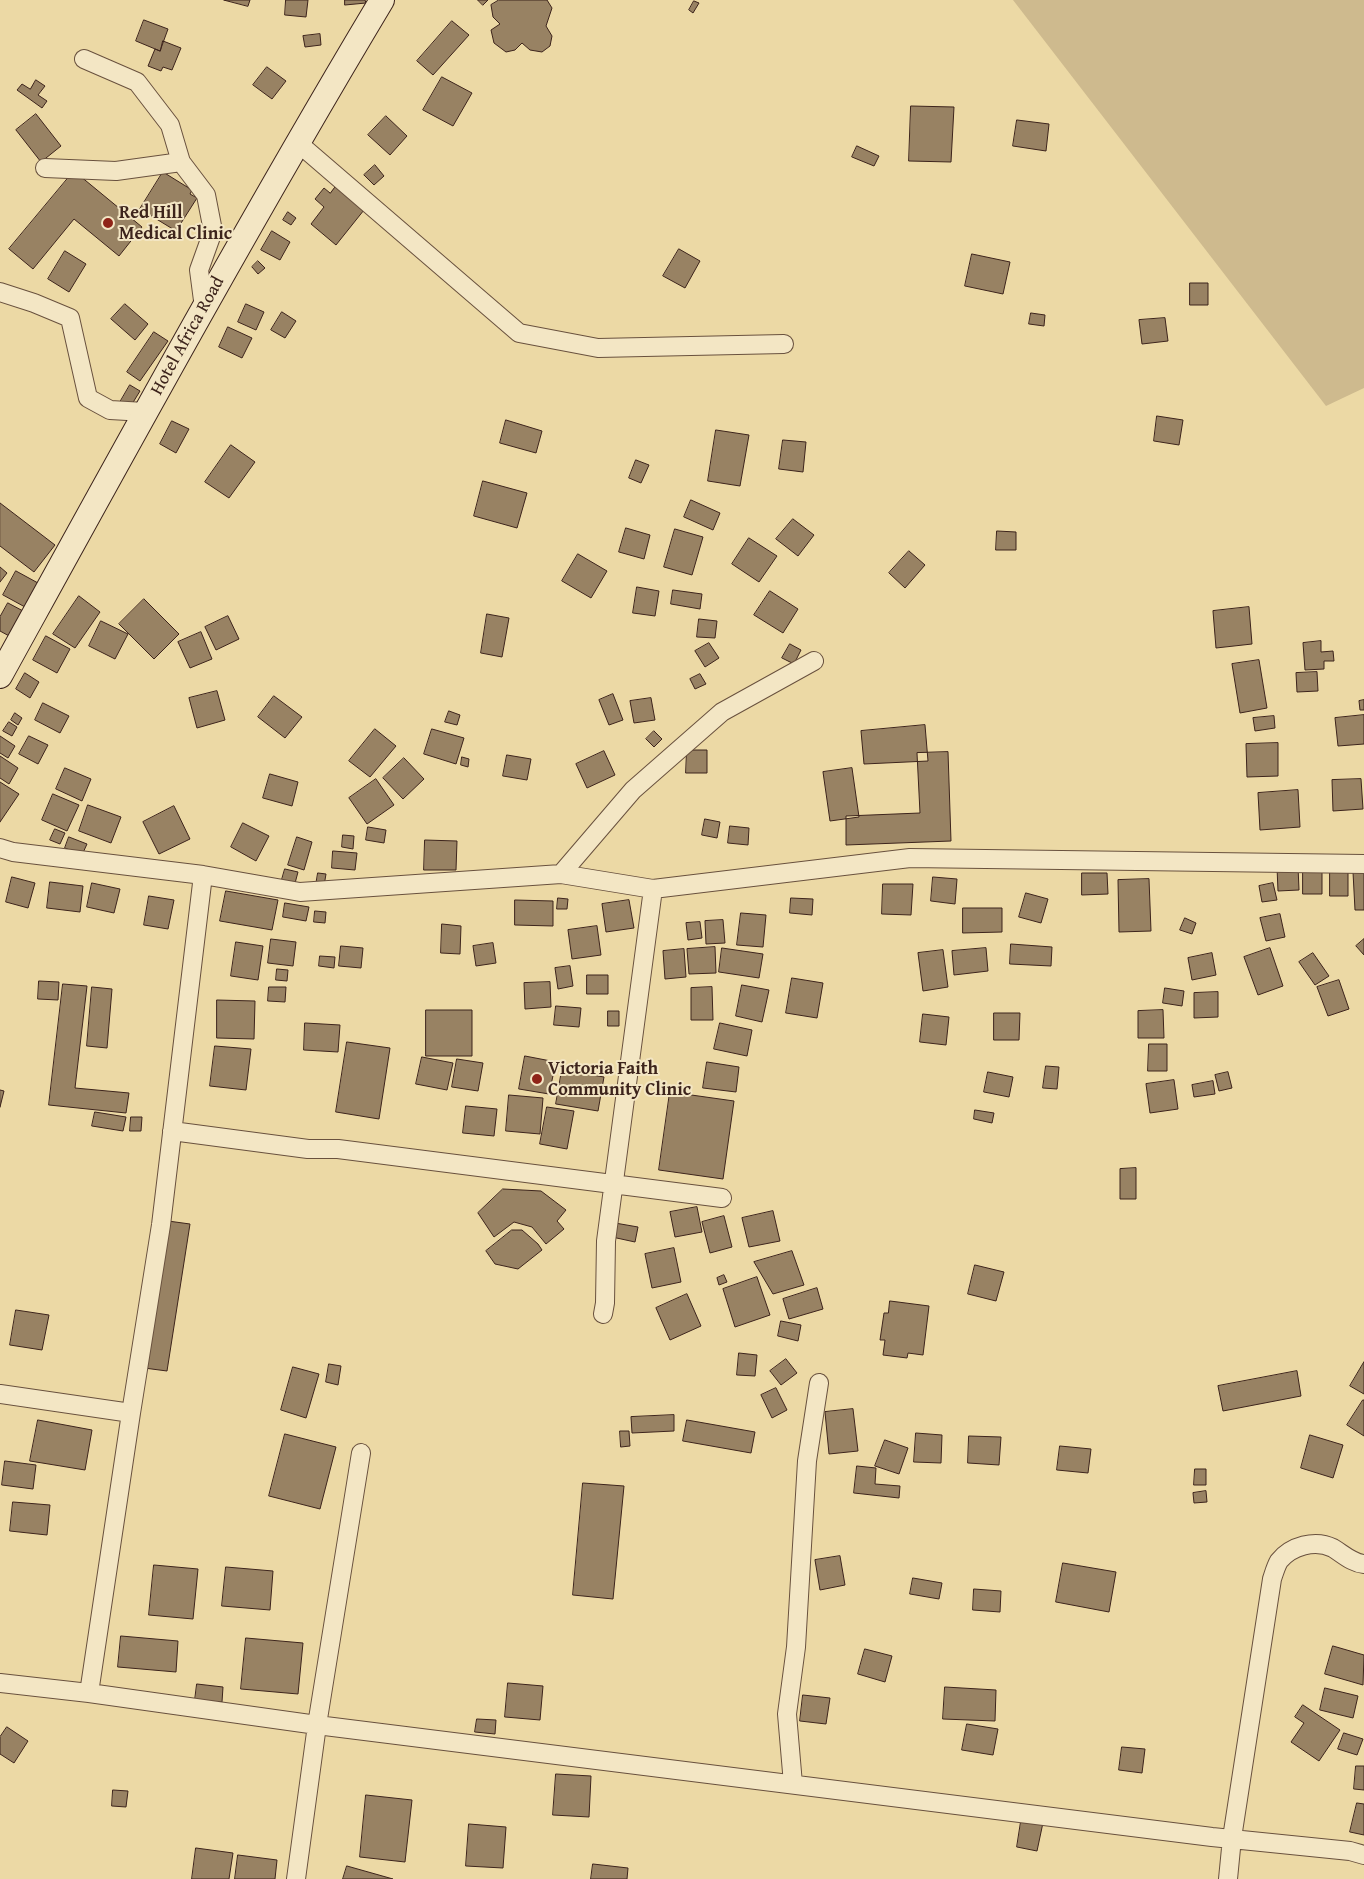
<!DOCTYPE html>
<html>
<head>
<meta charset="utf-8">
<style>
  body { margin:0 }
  canvas { display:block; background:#ecd9a5 }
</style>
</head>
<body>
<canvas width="1364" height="1879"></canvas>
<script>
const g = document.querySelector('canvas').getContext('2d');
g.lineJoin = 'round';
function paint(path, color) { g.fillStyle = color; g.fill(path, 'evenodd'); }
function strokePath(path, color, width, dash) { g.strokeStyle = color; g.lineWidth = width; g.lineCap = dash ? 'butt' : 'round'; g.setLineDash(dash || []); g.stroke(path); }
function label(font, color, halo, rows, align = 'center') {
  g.font = font + ' "Gentium Book Plus",serif'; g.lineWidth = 4; g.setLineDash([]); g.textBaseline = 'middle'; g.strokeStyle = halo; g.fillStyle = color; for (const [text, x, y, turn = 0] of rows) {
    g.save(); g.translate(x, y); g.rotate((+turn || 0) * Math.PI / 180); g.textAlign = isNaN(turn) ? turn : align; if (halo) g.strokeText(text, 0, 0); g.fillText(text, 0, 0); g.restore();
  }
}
const green = new Path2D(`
  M1013,0H1364V388L1326,406Z`);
const building = new Path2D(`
  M224,0H250L248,6Z
  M286,0H308L306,17L285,15Z
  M345,0H365L366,3L345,5Z
  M478,0H488L483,5Z
  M499,0H547L552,8L546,26L552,36L550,46L542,52L530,50L522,43L515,50L506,52L494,43L491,30L500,24L493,17L491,5Z
  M694,1L699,3L693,13L689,10Z
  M144,20L168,29L160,51L136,41Z
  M452,21L469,35L433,75L417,61Z
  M320,34L321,45L305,47L303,36Z
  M163,41L181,48L172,70L163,67L161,71L148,66L155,49L160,51Z
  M267,67L286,81L272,99L253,85Z
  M442,77L472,93L453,126L423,110Z
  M36,80L45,86L38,95L47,101L42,108L17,90L22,84L30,89Z
  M911,106L954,107L951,162L909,161Z
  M36,114L61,146L41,162L16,130Z
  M386,116L407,136L390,155L368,135Z
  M1017,120L1049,124L1046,151L1013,146Z
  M857,146L879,156L874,166L852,157Z
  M375,165L384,176L374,185L364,175Z
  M74,171L142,227L119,256L74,219L33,269L9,249Z
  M163,172L192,190L190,194L197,198L176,231L140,209Z
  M339,182L368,205L336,245L311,224L324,207L315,199L324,188L330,193Z
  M288,212L296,218L291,225L283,220Z
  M272,231L290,242L280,260L261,250Z
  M679,249L700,261L685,288L663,276Z
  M65,251L86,264L69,292L48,279Z
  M972,254L1010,262L1003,294L965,286Z
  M258,261L265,268L258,274L252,267Z
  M1190,283H1208V305H1190Z
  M125,304L148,324L135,340L111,319Z
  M246,304L264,312L256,330L238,322Z
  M282,312L296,321L285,338L271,330Z
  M1031,313L1045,315L1044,326L1029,324Z
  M1165,318L1168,341L1142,344L1139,320Z
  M228,327L252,338L242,358L219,347Z
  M154,332L168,341L140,381L127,372Z
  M130,385L140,391L129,409L119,404Z
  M1157,416L1183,420L1179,445L1154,441Z
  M506,420L542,431L536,453L500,443Z
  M172,421L189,429L176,453L160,444Z
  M716,430L749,435L740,486L708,481Z
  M783,440L806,442L803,472L779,469Z
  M231,445L255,462L229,498L205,482Z
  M636,460L649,465L641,483L629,478Z
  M483,481L527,493L517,528L474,516Z
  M691,500L720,513L713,530L684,517Z
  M0,503L55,545L34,572L0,546Z
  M793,519L814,535L798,556L776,539Z
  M626,528L650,535L644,559L619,552Z
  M675,529L703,537L692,575L664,567Z
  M997,531L1016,532V550H996Z
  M749,538L777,556L759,582L732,564Z
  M909,551L925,565L905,588L889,573Z
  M578,554L607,571L591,598L562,581Z
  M0,567L7,573L0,582Z
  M16,571L38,583L25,607L3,595Z
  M637,587L659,591L655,616L633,613Z
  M673,590L702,594L700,609L671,604Z
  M770,591L798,609L783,633L754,615Z
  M79,596L100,612L75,648L53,634Z
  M144,599L179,634L154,659L119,624Z
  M8,603L25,612L11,637L0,631V617Z
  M1249,607L1252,644L1216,648L1213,611Z
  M487,614L509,618L502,657L481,653Z
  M228,616L239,639L216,650L205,627Z
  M699,619L717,621L715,638L697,637Z
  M101,621L128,634L115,659L89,646Z
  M201,632L212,659L190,668L178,642Z
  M46,636L70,649L57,673L33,660Z
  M1321,641V652L1333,651L1334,661H1324V669L1305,670L1303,643Z
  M709,643L719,658L705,667L695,651Z
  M790,644L801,650L794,664L782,658Z
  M1259,660L1267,708L1240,713L1232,664Z
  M1317,672L1318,691L1297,692L1296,673Z
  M25,673L39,682L30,698L16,689Z
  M700,674L706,684L695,689L690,679Z
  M217,691L225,720L197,728L189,698Z
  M613,694L623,720L609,725L599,700Z
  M274,696L302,717L285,738L258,717Z
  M651,698L655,720L634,723L630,701Z
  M1364,700V710H1360L1359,701Z
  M43,703L69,716L60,733L35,720Z
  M449,711L460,715L457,725L445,722Z
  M15,713L22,718L18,725L11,720Z
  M1364,715V744L1338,746L1335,718Z
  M1274,716L1275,728L1255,731L1253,718Z
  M9,722L17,727L12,736L3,731Z
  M925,725L928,761L864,764L861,731Z
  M375,729L396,746L370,777L349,761Z
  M432,729L464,738L456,764L424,754Z
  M654,731L662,739L654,747L646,739Z
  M0,736L15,746L8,758L0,753Z
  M29,736L48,745L38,764L19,754Z
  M1278,743V776L1247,777L1246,744Z
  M687,750H707V773H686Z
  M604,751L615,775L587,788L576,764Z
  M948,752L951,841L846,845V816L920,813L917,753Z
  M507,755L531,759L527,780L503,776Z
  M0,756L18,768L9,784L0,778Z
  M462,757L469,759L468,767L461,765Z
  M404,758L424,779L403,799L383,778Z
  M65,768L91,779L82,801L56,789Z
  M852,768L859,817L830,821L823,772Z
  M270,774L298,782L292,806L263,798Z
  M376,779L394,805L367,824L349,798Z
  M1361,779L1363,809L1333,811L1332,780Z
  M0,782L19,794L0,822Z
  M1298,790L1300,827L1260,830L1258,793Z
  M53,794L79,805L67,831L42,820Z
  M88,805L121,817L111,843L79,831Z
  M174,806L190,839L159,854L143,822Z
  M705,819L720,822L717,838L702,835Z
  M243,823L269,836L256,861L231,847Z
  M730,826L749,828L748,845L728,843Z
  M368,827L386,830L384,843L366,840Z
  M55,829L65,833L60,844L50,840Z
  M343,835L354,836L353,849L342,847Z
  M69,837L87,844L82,855L65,848Z
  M297,837L312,842L304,870L288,865Z
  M425,840L457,841L456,870H424Z
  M333,851L357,853L355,870L332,868Z
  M1298,866L1299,890L1278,891L1277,867Z
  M285,869L298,872L294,887L281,883Z
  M1303,870H1322V894H1303Z
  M1364,871V910H1355L1353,872Z
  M1330,872H1348V896H1330Z
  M318,873L326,874L324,886L316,885Z
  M1082,873H1107L1108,894L1082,895Z
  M12,877L35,883L28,908L6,902Z
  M933,877L957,879L955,904L931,901Z
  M1149,879L1151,931L1119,932L1118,880Z
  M50,882L83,886L80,912L47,908Z
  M92,883L120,889L114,913L87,907Z
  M1273,883L1277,900L1262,902L1259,886Z
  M883,884H913L911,915L882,914Z
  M226,891L278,900L272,930L220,921Z
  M1026,893L1048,899L1041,923L1019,917Z
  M149,896L174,900L168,929L144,925Z
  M558,898L568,899L567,909H557Z
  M791,898L813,899L812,915L790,913Z
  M515,900L553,901V926L515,925Z
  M629,900L634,928L606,932L602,904Z
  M285,903L309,907L306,921L283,917Z
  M963,908H1002V932L963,933Z
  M315,911L326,912L325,923L314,922Z
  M741,913L766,915L763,947L737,945Z
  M1280,914L1285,937L1266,941L1260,918Z
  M1185,918L1196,923L1192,934L1180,930Z
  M723,920L725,943L706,944L705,921Z
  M700,922L702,938L688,940L686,923Z
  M442,924L461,926L460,954L441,953Z
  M597,926L601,955L572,959L568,930Z
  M271,939L296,942L293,966L268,963Z
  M1364,939V955L1356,946Z
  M236,942L263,946L258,980L231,976Z
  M493,943L496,963L476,966L473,946Z
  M1011,944L1052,947L1051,966L1010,964Z
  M341,946L363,948L361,968L339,966Z
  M715,947L716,973L689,974L687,949Z
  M722,948L763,954L759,978L719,972Z
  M986,948L988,971L954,975L952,951Z
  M1270,948L1283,986L1258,995L1244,957Z
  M684,949L686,977L665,979L663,951Z
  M943,950L948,987L923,991L918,953Z
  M1212,953L1216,975L1192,980L1188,958Z
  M1313,953L1329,976L1315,985L1299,962Z
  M320,956L335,957L334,968L319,966Z
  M570,966L573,986L558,989L555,968Z
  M277,969L288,970L287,981L276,980Z
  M587,975H608V994H587Z
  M792,978L823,983L817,1018L786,1013Z
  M1339,980L1349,1009L1328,1016L1317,987Z
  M39,981L59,982L58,1000L38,999Z
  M550,982L551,1007L525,1009L524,983Z
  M63,984L87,986L75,1088L129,1093L126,1113L49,1105Z
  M742,985L769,990L762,1022L736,1016Z
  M92,987L112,989L107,1048L87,1046Z
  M269,987H286L285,1002L268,1001Z
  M712,987L713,1020H691V988Z
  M1165,988L1184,991L1182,1006L1163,1003Z
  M1218,992V1017L1194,1018V993Z
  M217,1000L255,1001L254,1039L217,1038Z
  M556,1006L581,1008L579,1027L554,1025Z
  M426,1010H472V1056H426Z
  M1163,1010L1164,1038H1138V1011Z
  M608,1011H619V1026H608Z
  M994,1013H1020L1019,1040H994Z
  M923,1014L949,1017L946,1045L920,1042Z
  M305,1023L340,1025L338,1052L304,1050Z
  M720,1023L752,1030L747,1056L714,1049Z
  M347,1042L390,1048L379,1119L336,1112Z
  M1149,1044H1167V1071H1148Z
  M215,1046L251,1049L246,1090L210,1086Z
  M525,1056L556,1062L549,1094L519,1089Z
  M422,1057L453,1063L447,1090L416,1084Z
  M457,1059L483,1063L478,1091L452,1087Z
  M707,1062L739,1067L736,1092L703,1088Z
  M1046,1066L1059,1067L1057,1089L1043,1088Z
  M562,1070L604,1077L598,1111L556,1104Z
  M988,1072L1013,1077L1009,1097L984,1092Z
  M1228,1072L1232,1088L1219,1091L1215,1075Z
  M1174,1080L1178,1109L1150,1113L1146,1084Z
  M1213,1081L1215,1094L1194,1097L1192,1085Z
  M0,1090L4,1091L0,1107Z
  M670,1092L734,1101L723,1179L659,1170Z
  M509,1095L543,1098L540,1134L506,1131Z
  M466,1106L497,1109L494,1136L463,1133Z
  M547,1107L574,1111L567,1149L540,1144Z
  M975,1110L994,1113L992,1123L974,1119Z
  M95,1112L126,1117L123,1131L92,1126Z
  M131,1117H142L141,1131H130Z
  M1136,1168V1199H1120V1169Z
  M503,1189L541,1191L566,1210L557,1221L564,1229L546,1244L532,1227L514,1222L494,1237L478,1213Z
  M697,1207L702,1232L675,1237L670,1212Z
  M773,1211L780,1241L749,1247L742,1218Z
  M724,1216L732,1247L710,1253L702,1222Z
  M168,1221L190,1224L167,1371L144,1368Z
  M615,1223L638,1227L635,1242L612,1237Z
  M512,1230H522L538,1244L542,1250L518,1269L495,1264L486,1251Z
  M674,1248L681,1282L652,1288L645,1254Z
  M792,1251L804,1285L773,1294L754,1262Z
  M975,1265L1004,1272L996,1301L968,1294Z
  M724,1275L727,1282L719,1285L717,1278Z
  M757,1277L770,1315L735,1327L723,1289Z
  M817,1288L823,1309L789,1319L783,1299Z
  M687,1294L701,1326L670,1340L656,1308Z
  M890,1301L929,1306L923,1355L908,1353L907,1358L883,1355L885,1340H880L884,1313H888Z
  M16,1310L49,1315L42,1350L10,1345Z
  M781,1321L801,1325L798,1341L778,1336Z
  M739,1353L757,1355L755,1376L737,1375Z
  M786,1359L797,1373L781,1385L770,1371Z
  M1364,1362V1394L1350,1386Z
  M329,1364L341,1366L338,1385L326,1382Z
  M293,1367L319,1374L306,1418L281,1410Z
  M1297,1371L1301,1396L1223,1411L1218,1386Z
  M776,1388L787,1410L772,1418L761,1395Z
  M1363,1400H1364V1436L1347,1425Z
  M853,1409L858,1451L829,1454L825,1412Z
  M674,1415V1431L632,1433L631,1417Z
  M38,1420L92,1430L85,1470L30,1461Z
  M687,1420L755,1432L751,1453L683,1441Z
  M620,1431H629L630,1446L621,1447Z
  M916,1433L942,1435L941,1463L914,1462Z
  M285,1434L336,1447L320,1509L269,1496Z
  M1310,1435L1343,1445L1333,1478L1301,1468Z
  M969,1436L1001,1437L999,1465L968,1463Z
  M885,1440L908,1448L899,1474L875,1466Z
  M1060,1446L1091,1449L1088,1473L1057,1470Z
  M5,1461L36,1465L33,1489L2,1485Z
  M857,1466L876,1468L875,1484L900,1486L899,1498L854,1493Z
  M1195,1469H1206V1485H1194Z
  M583,1483L624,1486L613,1599L573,1595Z
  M1206,1491L1207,1502L1194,1503L1193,1493Z
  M13,1502L50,1505L47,1535L10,1531Z
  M840,1556L845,1585L820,1590L815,1560Z
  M1063,1563L1116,1572L1109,1612L1056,1602Z
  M154,1565L198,1569L193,1619L149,1615Z
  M226,1567L273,1571L270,1610L222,1606Z
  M913,1578L942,1583L939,1599L910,1594Z
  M974,1589L1001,1591L1000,1612L973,1610Z
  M121,1636L178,1641L176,1672L118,1667Z
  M246,1638L303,1643L298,1694L241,1689Z
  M1333,1646L1364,1655L1363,1685L1325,1674Z
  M865,1649L892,1656L885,1682L858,1674Z
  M508,1683L543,1686L540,1720L505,1717Z
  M197,1684L223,1687L222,1702L195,1700Z
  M945,1687L996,1690L995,1721L943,1719Z
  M1325,1688L1358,1696L1353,1718L1320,1710Z
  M803,1695L830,1698L826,1724L800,1721Z
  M1303,1705L1340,1730L1319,1761L1291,1742L1304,1723L1295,1717Z
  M477,1719L496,1720L495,1734L475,1732Z
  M967,1724L998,1729L993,1755L962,1750Z
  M7,1727L28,1741L14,1763L0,1754V1737Z
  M1344,1733L1363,1739L1357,1755L1338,1749Z
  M1122,1747L1145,1749L1142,1773L1119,1770Z
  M1356,1766H1364V1790L1354,1789Z
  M556,1774L591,1776L589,1817L553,1815Z
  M113,1790L128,1791L126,1807L112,1806Z
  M366,1795L412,1800L405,1862L360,1857Z
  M1357,1803L1364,1804V1835L1350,1832Z
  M1022,1815L1044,1818L1037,1851L1017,1847Z
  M469,1824L506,1827L503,1868L466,1866Z
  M196,1848L233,1853L229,1879H192Z
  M238,1855L277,1860L275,1879H235Z
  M593,1864L628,1868L627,1879H591Z
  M347,1866L393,1879H343Z`);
const street = new Path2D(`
  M84,59L137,82L170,125L181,162
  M297,142L519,333L598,348L784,344
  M45,168L116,171L181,162L206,195L213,231L199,270L204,308
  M0,292L34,303L70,318L88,398L110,410L145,412
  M0,848L13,852L203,875L300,892L561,874L653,889L910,858L1364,864
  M561,874L633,790L722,712L814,661
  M172,1131L308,1149H338L722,1198
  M603,1314L605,1303L606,1241L653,889
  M0,1394L131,1413L161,1225L203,875
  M0,1683L89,1693L131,1413
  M89,1693L317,1725L1212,1837L1350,1851L1364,1855
  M793,1784L787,1714L796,1647L807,1461L819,1383
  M296,1879L317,1725L361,1453
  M1228,1879L1232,1838L1272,1579C1274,1573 1276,1566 1279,1561C1291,1546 1315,1539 1333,1548C1343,1554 1352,1563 1364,1564`);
const secondary = new Path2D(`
  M0,676C125,449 249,222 382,0`);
const markers = [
  [108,223,6,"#8f2418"],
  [537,1079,6,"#8f2418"]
];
const poiNames = [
  ["Red Hill",119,213],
  ["Medical Clinic",119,234],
  ["Victoria Faith",548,1069],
  ["Community Clinic",548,1090]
];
const streetNames = [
  ["Hotel Africa Road",188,336,-61]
];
paint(green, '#ceba8e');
paint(building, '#988263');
strokePath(building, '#3d241c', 1);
strokePath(street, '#69513e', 20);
strokePath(secondary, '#3d241c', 26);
strokePath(street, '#f3e6c4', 18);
strokePath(secondary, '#f3e6c4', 24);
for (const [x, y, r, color] of markers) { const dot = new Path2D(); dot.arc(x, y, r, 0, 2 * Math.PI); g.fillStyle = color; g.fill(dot); strokePath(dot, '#f3e6c4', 2); }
label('bold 18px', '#3d241c', '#f3e6c4', poiNames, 'left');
label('18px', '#3d241c', '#f3e6c4', streetNames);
</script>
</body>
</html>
